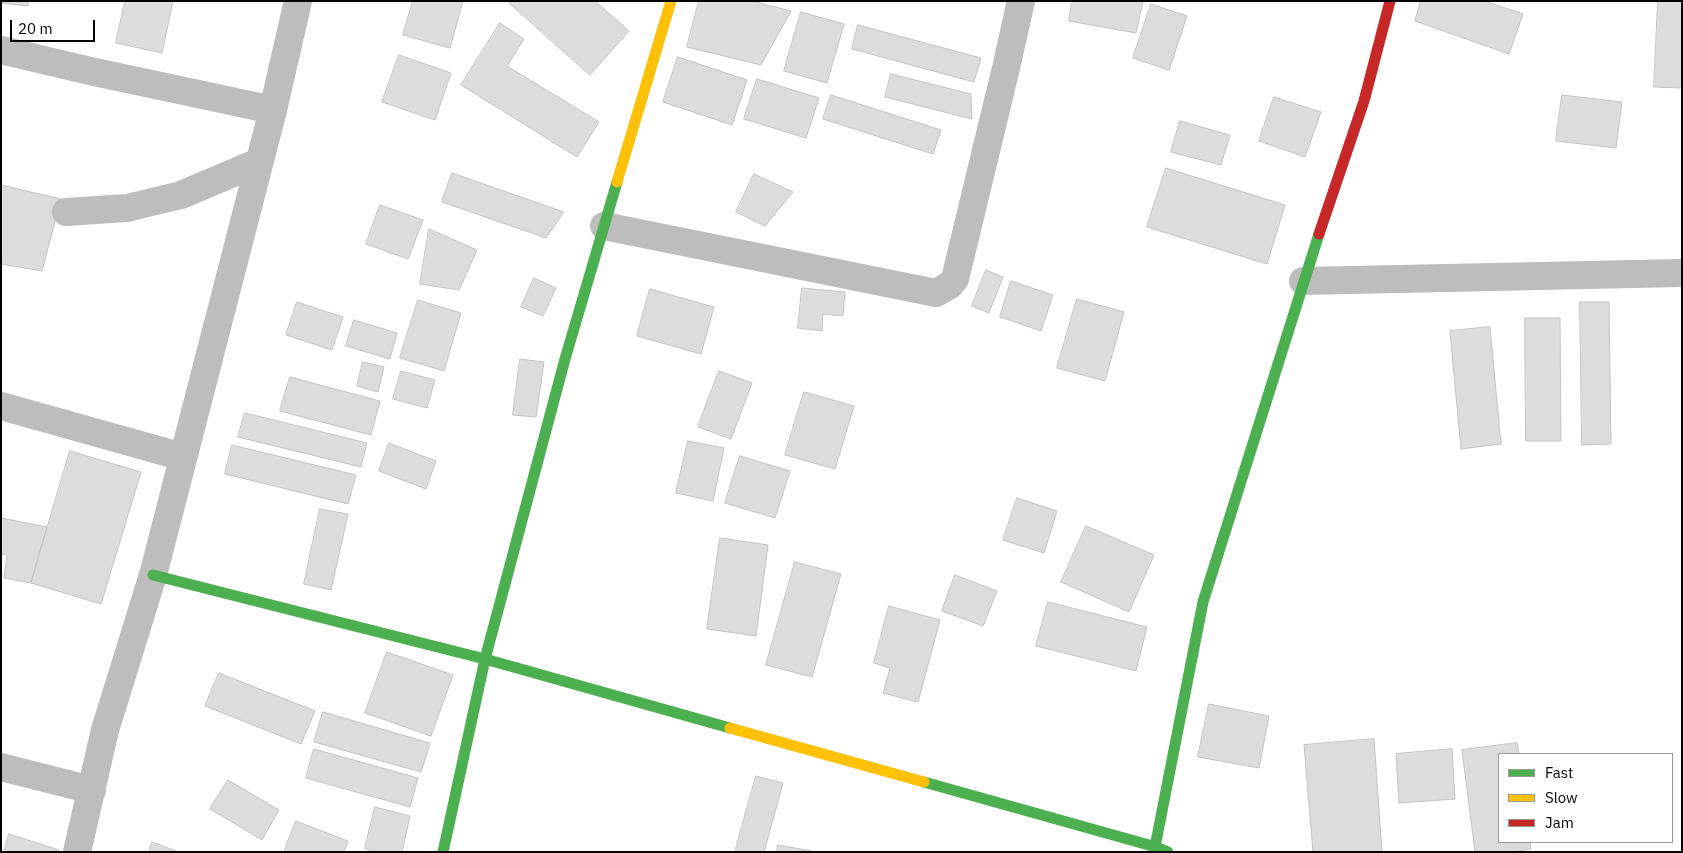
<!DOCTYPE html>
<html>
<head>
<meta charset="utf-8">
<style>
  body { margin:0 }
  #map { position:relative; width:1683px; height:853px; overflow:hidden; background:#fff; font-family:"IBM Plex Sans",sans-serif }
  canvas { display:block }
  .frame { position:absolute; inset:0; border:2px solid #000; pointer-events:none }
  .legend { position:absolute; left:1498px; top:753px; width:175px; height:90px; box-sizing:border-box; background:#fff; border:1px solid #999; margin:0; padding:6px 9px; list-style:none; font-size:15px; color:#000 }
  .legend li { display:flex; align-items:center; gap:10px; height:25px }
  .legend b { width:25px; border:1px solid #999 }
  .scale { position:absolute; left:10px; top:20px; width:85px; height:22px; box-sizing:border-box; border:2px solid #000; border-top:0; padding-left:6px; font-size:15px; line-height:18px; white-space:nowrap; color:#000; -webkit-text-stroke:4px #fff; paint-order:stroke }
</style>
</head>
<body>
<div id="map">
<canvas width="1683" height="853"></canvas>
<div class="frame"></div>
<ul class="legend">
<li><b style="height:6px;background:#4caf50"></b>Fast</li>
<li><b style="height:6px;background:#ffc107"></b>Slow</li>
<li><b style="height:6px;background:#c62828"></b>Jam</li>
</ul>
<div class="scale">20 m</div>
</div>
<script>
const g = document.querySelector('canvas').getContext('2d');
g.lineJoin = 'round';
function paint(path, color) { g.fillStyle = color; g.fill(path, 'evenodd'); }
function strokePath(path, color, width, dash) { g.strokeStyle = color; g.lineWidth = width; g.lineCap = dash ? 'butt' : 'round'; g.setLineDash(dash || []); g.stroke(path); }
const building = new Path2D(`
  M1,1H29L28,6L1,3Z
  M125,1H173L162,53L116,43Z
  M413,1H463L450,48L403,35Z
  M507,1H595L629,31L590,75Z
  M699,1H752L791,11L761,65L687,47Z
  M1072,1H1143L1136,33L1069,21Z
  M1421,1H1485L1523,14L1509,54L1415,21Z
  M1658,1H1682V88L1654,87Z
  M1151,4L1187,16L1169,70L1133,58Z
  M801,12L844,24L827,83L784,71Z
  M500,23L524,39L507,66L599,122L577,157L461,85Z
  M858,25L981,58L974,82L852,49Z
  M399,55L451,73L435,120L382,102Z
  M678,57L747,80L732,125L663,102Z
  M891,74L971,94L972,119L885,97Z
  M757,79L819,98L806,138L744,119Z
  M831,95L941,130L933,154L823,119Z
  M1562,95L1622,102L1616,148L1556,141Z
  M1274,97L1321,112L1305,157L1259,141Z
  M1180,121L1230,135L1221,165L1171,152Z
  M1166,168L1285,205L1267,264L1147,227Z
  M452,173L564,212L546,238L442,202Z
  M754,174L793,192L765,226L736,212Z
  M1,185L61,199L42,271L1,264Z
  M380,205L423,220L408,259L366,244Z
  M429,229L477,250L459,290L420,284Z
  M986,270L1003,277L989,313L972,306Z
  M534,278L556,288L543,316L521,307Z
  M1011,281L1053,295L1041,331L1000,317Z
  M802,288L845,292L843,316L823,314L822,331L798,328Z
  M650,289L714,307L701,354L637,336Z
  M1077,299L1124,312L1105,381L1057,368Z
  M418,300L461,313L444,371L400,358Z
  M297,302L343,317L332,350L286,335Z
  M1580,302H1609L1611,444L1582,445Z
  M1525,318H1560L1561,441H1526Z
  M354,320L397,333L390,359L346,346Z
  M1490,327L1501,444L1461,449L1450,331Z
  M520,359L544,362L536,417L513,415Z
  M363,362L384,367L378,392L357,386Z
  M401,371L435,380L427,408L393,399Z
  M719,371L752,383L731,439L698,427Z
  M290,377L380,401L371,435L280,411Z
  M804,392L854,406L835,469L785,455Z
  M245,413L367,443L361,467L238,437Z
  M688,441L724,448L713,501L676,493Z
  M389,443L436,461L426,489L379,471Z
  M232,445L356,475L348,504L225,474Z
  M70,451L141,472L101,604L31,583Z
  M740,456L790,471L775,518L725,503Z
  M1017,498L1057,511L1044,553L1003,540Z
  M320,509L348,514L331,590L304,584Z
  M1,518L47,527L31,583L4,578L7,555L1,554Z
  M1086,526L1154,555L1129,612L1061,582Z
  M720,538L768,545L756,636L707,629Z
  M795,562L841,574L812,677L766,665Z
  M955,575L997,591L983,626L942,611Z
  M1048,602L1147,627L1136,671L1036,646Z
  M889,606L940,620L918,702L883,693L890,668L874,663Z
  M387,652L453,675L431,736L365,713Z
  M219,673L315,711L301,744L205,706Z
  M1209,704L1269,716L1259,768L1198,757Z
  M323,712L430,743L421,772L314,742Z
  M1374,739L1382,852H1313L1304,745Z
  M1517,743L1519,754H1499V842H1530L1531,849L1511,852H1475L1462,750Z
  M314,749L418,778L410,807L306,778Z
  M1452,749L1455,799L1399,803L1396,754Z
  M756,776L783,783L764,852H735Z
  M228,780L279,810L262,840L210,809Z
  M375,807L410,816L402,852H376L365,849Z
  M296,821L348,841L344,852H284Z
  M9,834L59,850L58,852H4Z
  M152,842L179,852H149Z
  M778,845L812,851V852H777Z`);
const street = new Path2D(`
  M1,50L90,71L273,110
  M66,212L127,208L181,195L259,162
  M604,226L936,293L950,285L955,279L1006,68L1021,1
  M1303,281L1682,273
  M1,406L183,457
  M1,767L92,790
  M77,852L105,730L153,575L273,110L298,1`);
const fast = new Path2D(`
  M153,575L485,659L730,728
  M924,782L1156,847L1168,852
  M443,852L485,659L565,359L617,182
  M1154,852L1203,602L1319,234`);
const slow = new Path2D(`
  M617,182L671,1
  M730,728L924,782`);
const jam = new Path2D(`
  M1319,234L1364,101L1390,1`);
paint(building, '#dcdcdc');
strokePath(building, '#c4c4c4', 1);
strokePath(street, '#bdbdbd', 28);
strokePath(fast, '#4caf50', 11);
strokePath(slow, '#ffc107', 11);
strokePath(jam, '#c62828', 11);
</script>
</body>
</html>
